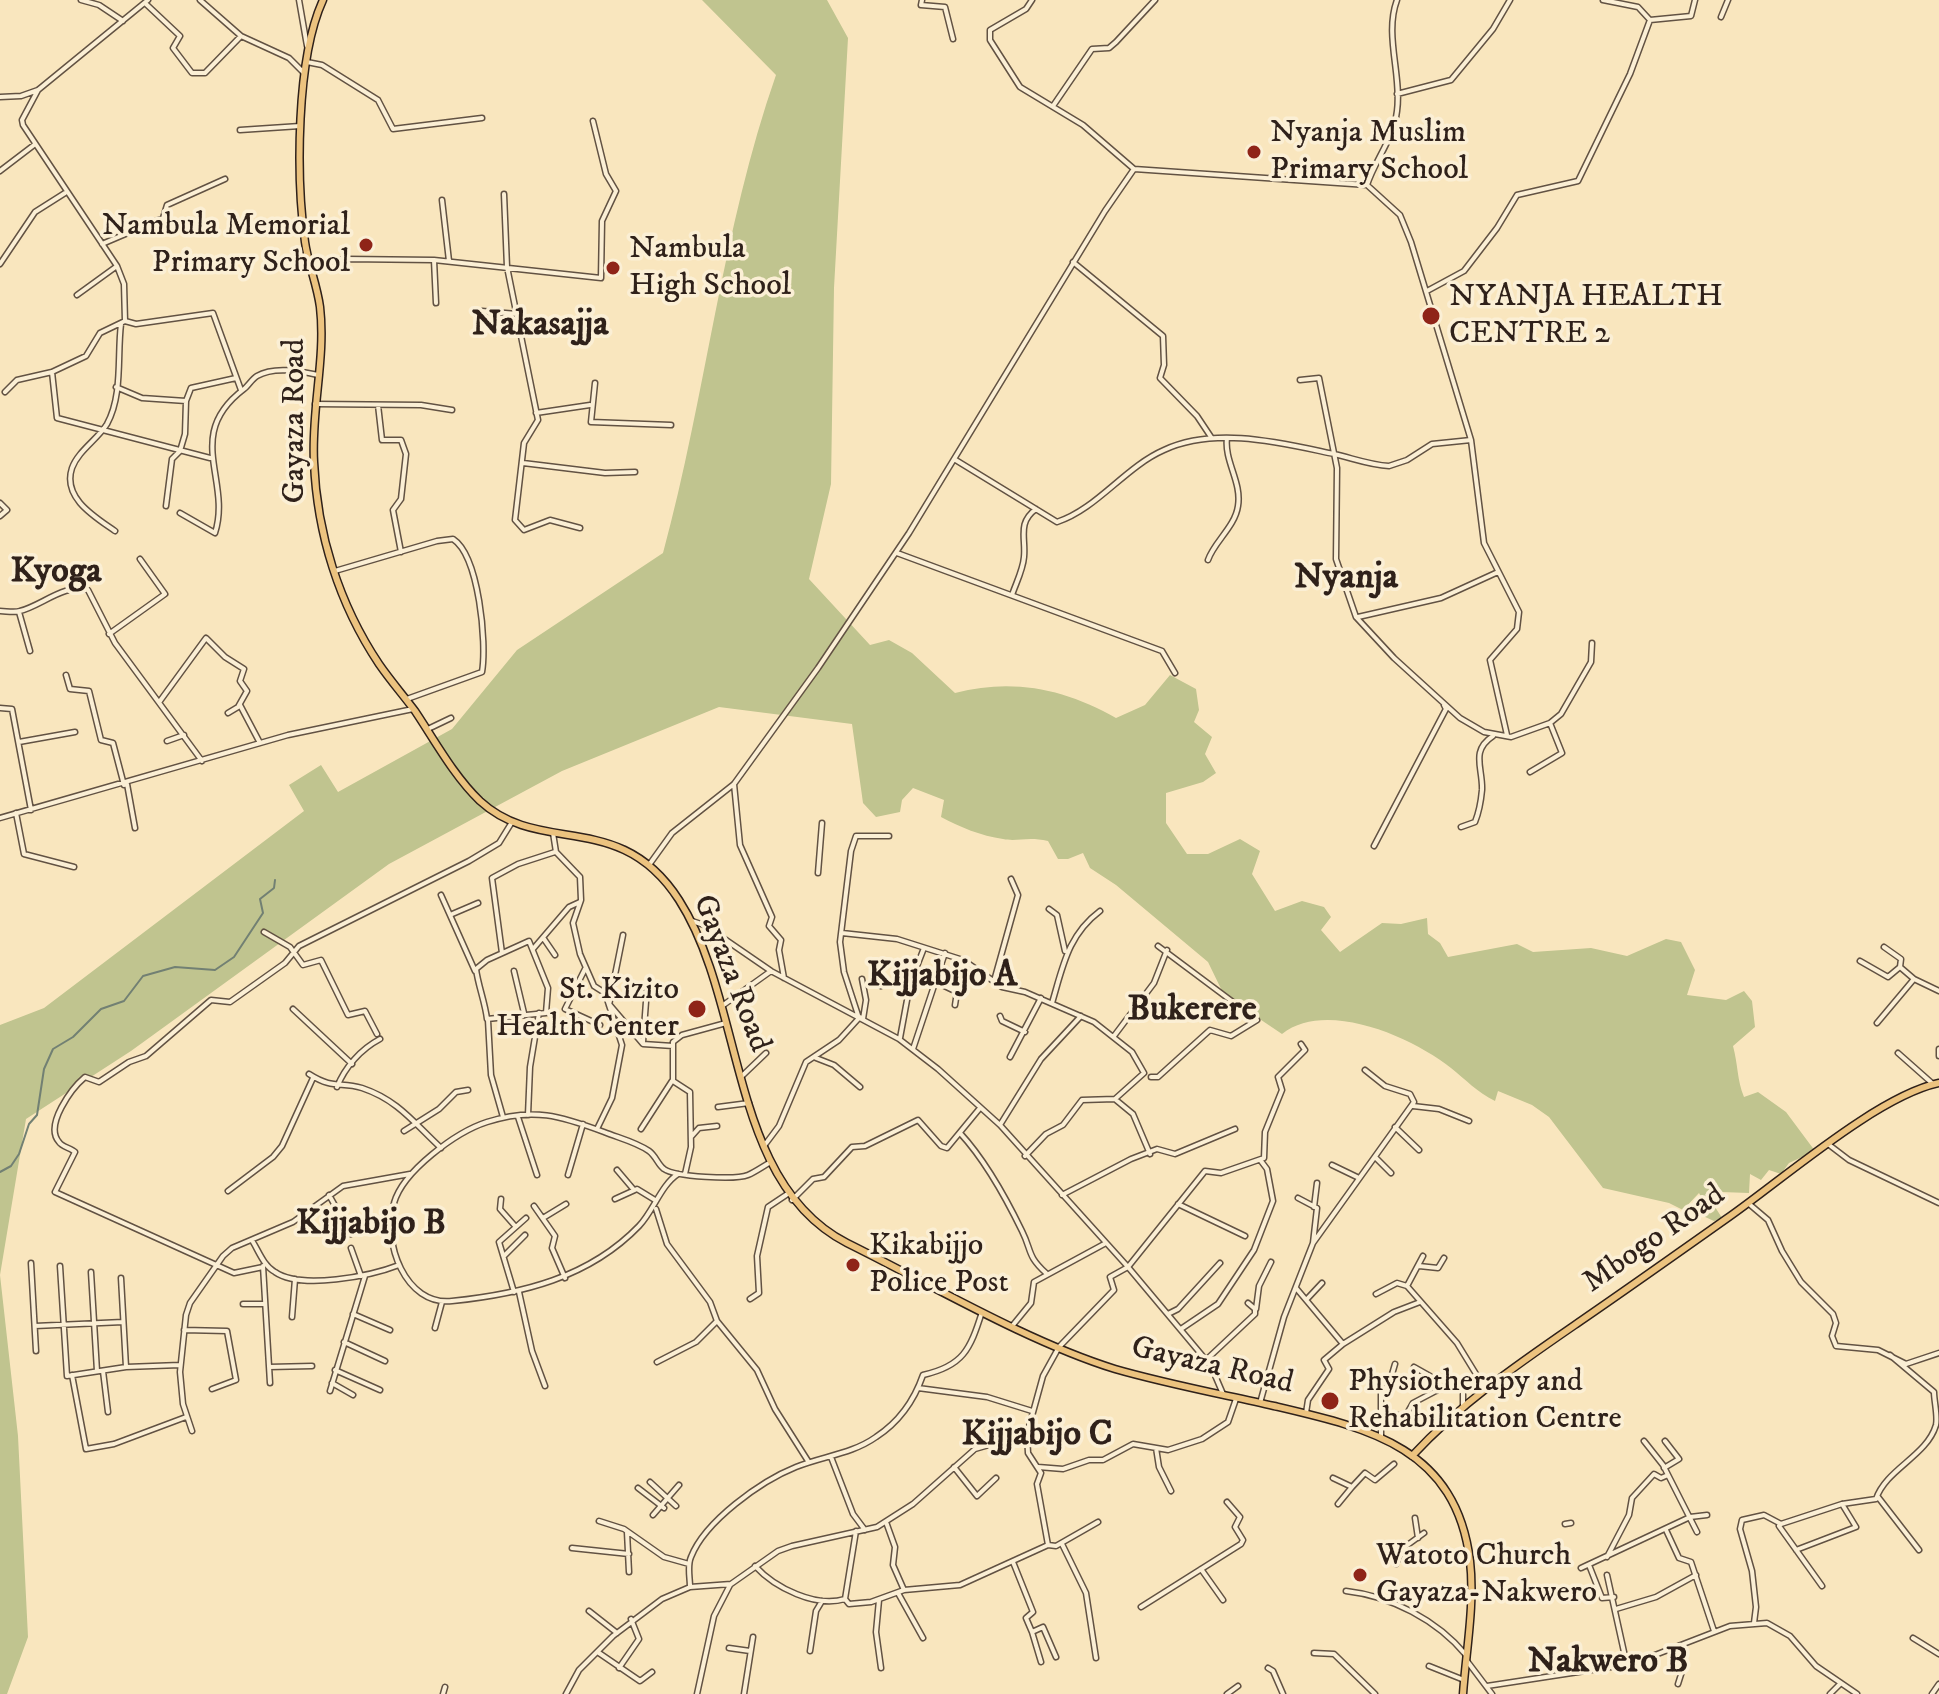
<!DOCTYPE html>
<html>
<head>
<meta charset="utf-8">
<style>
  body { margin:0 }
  canvas { display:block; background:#f9e6be }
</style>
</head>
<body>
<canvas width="1939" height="1694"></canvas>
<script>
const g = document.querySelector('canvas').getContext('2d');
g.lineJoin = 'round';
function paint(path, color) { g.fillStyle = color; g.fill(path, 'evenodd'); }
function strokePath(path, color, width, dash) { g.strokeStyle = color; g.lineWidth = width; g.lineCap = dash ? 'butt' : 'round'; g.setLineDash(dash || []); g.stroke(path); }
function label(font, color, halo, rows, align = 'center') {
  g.font = font + ' "IM FELL DW Pica",serif'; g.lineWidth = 7; g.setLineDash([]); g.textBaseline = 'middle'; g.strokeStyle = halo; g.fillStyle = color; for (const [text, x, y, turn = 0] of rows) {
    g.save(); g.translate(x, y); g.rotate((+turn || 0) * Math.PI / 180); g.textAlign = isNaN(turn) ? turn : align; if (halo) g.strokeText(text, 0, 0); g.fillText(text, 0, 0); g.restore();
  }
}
const green = new Path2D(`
  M702,0H827L848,38L834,288L831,484L809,579L870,645L889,640L912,653L955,693C1013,678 1065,689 1116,718L1145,705L1170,675L1196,689L1199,710L1194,722L1212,737L1205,754L1216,773L1203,782L1166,793V823L1187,854H1208L1240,839L1260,851L1252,874L1275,911L1302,901L1324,907L1331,917L1321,930L1340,952L1382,923L1401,924L1427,918L1428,934L1440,943L1448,957L1517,944L1533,952L1591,948L1627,956L1666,939L1681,942L1695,970L1687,995L1726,1000L1744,991L1752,1001L1755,1027L1733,1046C1738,1064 1737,1080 1744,1097L1758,1092L1786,1112L1815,1151L1789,1163L1781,1174L1769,1170L1761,1180L1750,1174L1749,1193L1721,1192L1710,1199L1722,1218L1714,1221L1703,1216L1704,1202L1699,1193L1683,1210L1669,1203L1603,1188L1549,1117L1532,1105L1498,1091L1495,1101C1477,1092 1466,1080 1451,1068C1412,1037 1326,999 1282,1034L1224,995L1208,962L1116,885L1090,868L1083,853L1068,859H1058L1048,841C1027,836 1018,842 1003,839C981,836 960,827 941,817L944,800L913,788L902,800L900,812L876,817L863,803L852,724L719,707L562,771L389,864L131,1051L26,1119L0,1275L18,1436L28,1637L7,1694H0V1025L44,1008L304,811L289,785L321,765L338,792L452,729L517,650L663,553C706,395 722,229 776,75Z`);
const stream = new Path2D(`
  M0,1172L11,1166L19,1154L29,1124L37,1115L44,1069L53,1049L73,1037L101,1009L124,1001L143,976L175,967L215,970L234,957L263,913L260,899L274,888L275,880`);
const minor = new Path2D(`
  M81,0L99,5L123,21
  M200,0L241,36L289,58L303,72
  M299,0L307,46
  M922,0L921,5L945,7L953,39
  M1032,0L1026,9L990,30V40L1020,87L1083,125L1134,169L1367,185
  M1397,0C1384,35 1402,75 1397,111C1394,138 1375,160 1367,185L1400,215L1411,242L1471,440L1484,543L1519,612L1517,629L1490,660L1507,735
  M146,4L180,36L173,48L192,73H205L241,36
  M1721,17L1728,0
  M1650,20L1691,16L1695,0
  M307,62L322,65L378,100L393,129L482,118
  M1397,94L1451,80L1493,29L1510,0
  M0,97L21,96L38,90L148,0
  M1053,106L1092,49L1109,48L1116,42L1155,0
  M240,130L300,126
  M0,171L34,145
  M504,194L507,267L538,420L524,443L515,520L524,530L550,520L580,528
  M442,200L449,261
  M102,244L163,218L167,205L225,179
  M434,260L436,303
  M1073,262L1163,336L1164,365L1160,378L1197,416L1211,437
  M0,264L35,212L65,193
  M310,265L346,259L434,260L601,278L602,221L616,191L606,174L593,121
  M1427,291L1464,271L1497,228L1517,195L1578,181L1630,74L1650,20L1638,7L1603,0
  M77,295L117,266
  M482,311L517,314
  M125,321L136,324L213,313L241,390
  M52,372L57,418L210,458
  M1300,380L1319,378L1337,468L1336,559L1356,617L1394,658L1460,718L1484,732L1511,737L1550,723L1561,714L1591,662L1592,643
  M595,383L591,422L671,425
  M116,387L142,398L186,401
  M5,392L17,380L52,372L86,356L100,333L125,321L124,284L117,266L23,125L22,120L38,90
  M315,404L421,405L452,410
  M378,405L382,440H401L406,454L401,499L393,510L401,552
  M536,413L590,405
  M954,459L1057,522C1097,509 1125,467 1164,450C1216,426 1281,443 1334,454C1352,458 1370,465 1389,466L1407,460L1432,444L1471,440
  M523,463L605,473L635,472
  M0,503L7,510L0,516
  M166,506L172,459L180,451L185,434L186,401L191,388L236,378
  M180,513L215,533C232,480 183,435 244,389C248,386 252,379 257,376C274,366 300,371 318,375
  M115,531C95,517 62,498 72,468C78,451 98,439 107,424C123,395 117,356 121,324
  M897,553L1162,651L1175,673
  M1208,560C1214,542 1235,527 1238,506C1242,482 1224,461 1227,438
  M335,571L437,541L453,539C479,556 487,643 482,672L407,699
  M1012,595C1016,583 1023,570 1024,557C1026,538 1017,523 1036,509
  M0,611C6,611 14,613 20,611C41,606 65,583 88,590L115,643L202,761
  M19,612L30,651
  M1358,617L1441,598L1498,572
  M109,634L165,594L140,559
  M66,675L70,689L89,691L101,740L113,743L124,785
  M160,701L206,638L225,657L244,669L240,681L247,691L238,707L228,713
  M240,705L260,743
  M0,708L12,709L31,810
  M428,729L451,718
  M167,741L184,735
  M19,742L75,732
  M1530,772L1562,753L1550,723
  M127,784L135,828
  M734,784L740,845L772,917L769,926L781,940L779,950L784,978
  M16,813L24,854L74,867
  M0,818L288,735L413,709
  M1461,827L1475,822C1479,812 1481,801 1482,790C1483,768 1470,751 1493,736
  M553,833L556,852L580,877L581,900L573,923L580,954L594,986L605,993L622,1045L612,1098L597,1129
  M1374,846L1446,709L1444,705
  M649,865L672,833L734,784L818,668L909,533L1105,211L1134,169
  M818,873L822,823
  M441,895L475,971
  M1049,909L1057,915L1065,951
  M450,915L478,903
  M692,921L704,925L771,971L899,1039L938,1069L1000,1125L1128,1267L1211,1366L1223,1394
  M264,932L290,947L303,965L321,960L348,1015L365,1011L377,1034
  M842,933L897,939L963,960L1002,987L1025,992L1094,1022L1132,1052L1144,1073L1115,1099L1082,1100L1063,1125L1046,1134L1025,1156
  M544,939L555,955
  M1884,947L1901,959L1900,967
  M533,949L569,907L580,902
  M502,953L492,878L518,864L555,852
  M1860,961L1888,977L1900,967L1914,979L1877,1023
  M585,969L565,1009L600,1025
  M514,971L524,1013
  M862,979L866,1000L863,1019
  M1914,979L1939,991
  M934,981L957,992L955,1005
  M994,981L1018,895L1011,879
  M881,986L887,982L909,988
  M1052,1003C1063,966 1068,935 1100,911
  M609,1004L643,1044L673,1046
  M609,1005L623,935
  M722,1006L771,971
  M293,1009L352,1064
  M858,1015L844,972L840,942L851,851L856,836H889
  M1000,1016L1002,1021L1025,1032
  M487,1019L546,1013L548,988L529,941L487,960L476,969C478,985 485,1002 487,1019L488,1020L491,1075L503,1117
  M1114,1036L1154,983L1167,950
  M900,1038L910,984L924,948
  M643,1042L647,988
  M913,1049L945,953
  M1939,1049V1056
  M1898,1053L1933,1084
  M1010,1057L1041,998
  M816,1058L834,1065L860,1087
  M309,1074C334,1090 340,1081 362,1088C398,1100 414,1123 441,1148
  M742,1076L766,1053
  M1151,1077H1158L1210,1030L1231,1036L1257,1020L1158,946
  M337,1087C345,1067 361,1049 380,1039
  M1116,1100L1133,1114L1150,1154
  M1413,1106L1439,1109L1469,1121
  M718,1107L749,1103
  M528,1115L530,1067L539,1013
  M518,1117L537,1175
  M1000,1125L1041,1059L1081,1016
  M1395,1127L1419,1150
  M641,1129L672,1081
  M404,1131L439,1109L456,1092L468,1090
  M960,1133C985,1160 1006,1198 1022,1231C1032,1251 1027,1256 1046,1273
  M691,1137L699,1128L717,1126
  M1828,1144L1849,1160L1939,1203
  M764,1146L779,1126L806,1062L839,1040L860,1017
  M1375,1157L1391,1173
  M1332,1165L1359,1178
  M617,1170L634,1190
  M678,1174C661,1185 654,1210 639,1226C589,1278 521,1294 452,1301C405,1306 382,1242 394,1203C403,1171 456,1132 487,1122C533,1107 561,1116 604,1132C619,1138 636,1142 649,1151C656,1156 658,1165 664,1169C675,1177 736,1180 748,1175C755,1172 762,1167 769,1163
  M685,1174L691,1147L690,1092L673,1081V1042L682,1035L726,1023
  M568,1175L583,1124
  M228,1191L273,1157L282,1146L313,1078
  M329,1195L351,1234
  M1062,1195L1131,1159L1157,1149L1175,1154L1235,1129
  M501,1199L500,1209L515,1226
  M615,1199L637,1189L655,1200
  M792,1200L813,1179L824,1177L852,1147L865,1146L918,1120L941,1146L947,1148L980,1108
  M1748,1203L1768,1220L1782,1251L1801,1282L1833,1314L1836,1323L1832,1336L1836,1346L1878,1350L1906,1364L1939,1353
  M1178,1204L1245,1236
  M534,1206L555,1236L552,1248L565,1278
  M1314,1207L1317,1183
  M656,1209L667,1244L710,1302L717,1321L757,1370L775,1409L808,1461
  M543,1218L566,1204
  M253,1242C259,1252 264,1266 275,1272C301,1290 371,1276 399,1265
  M1313,1243L1414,1102L1410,1094L1385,1086L1365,1070
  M351,1248L361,1276
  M504,1256L525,1235
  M1423,1256L1407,1286L1457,1343L1484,1387
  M31,1263L36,1351
  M60,1266L67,1376L126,1367L180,1365
  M263,1266L270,1383
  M1419,1266L1438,1268L1444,1258
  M263,1267L234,1273L55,1192L75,1152C71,1148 62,1147 59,1142C44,1125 72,1088 85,1077L99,1082L129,1062L146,1056L211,1000L230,1002L285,963L299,946L469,861L499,843L512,822
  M91,1272L97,1371
  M121,1278L126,1367
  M1296,1288L1343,1344L1324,1360L1329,1369L1308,1400L1306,1413
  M514,1292L499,1242L526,1218
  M519,1292L532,1351L545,1386
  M1376,1294L1397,1283L1407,1286
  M750,1299L759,1293L757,1256L768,1207L789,1193
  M1307,1299L1322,1283
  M243,1304H264
  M1256,1309L1259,1286L1271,1262
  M353,1314L390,1330
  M1168,1314L1178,1309L1220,1263
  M292,1317L295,1279
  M1013,1325L1031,1303L1034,1282L1106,1243
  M35,1326L123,1322
  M435,1328L442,1302
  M1181,1329L1218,1304L1254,1250L1273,1201L1267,1169L1261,1161
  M184,1330L227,1331L236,1380L212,1389
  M344,1342L385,1361
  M1343,1344L1394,1312L1420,1302
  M1206,1360L1255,1314V1309L1248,1303
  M657,1362L696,1342L717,1321
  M269,1367L312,1366
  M1414,1367L1430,1376L1436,1391
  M335,1370L380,1390
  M103,1371L108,1412
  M72,1375L86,1449L114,1444L186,1417
  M332,1383L353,1395
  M918,1388L987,1397L1032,1411
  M330,1391L365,1276
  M1260,1403L1284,1317L1313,1243L1317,1208L1298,1198
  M1381,1411L1405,1417L1413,1403L1451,1383L1463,1391V1405
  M192,1431L183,1404L180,1372L186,1315L190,1303L223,1256L232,1248L293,1222L343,1186L410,1174
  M1027,1434L1028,1453L1041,1473L1037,1484L1048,1545
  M1381,1436V1384L1390,1381L1395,1364
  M1644,1441L1663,1465L1697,1532
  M1156,1448L1159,1467L1171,1491
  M831,1457L853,1514L865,1530
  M954,1467L977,1496L996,1478
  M1038,1467L1063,1469L1089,1460H1103L1133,1444L1168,1450L1202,1439L1228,1422L1236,1399
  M1664,1468L1679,1459L1665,1441
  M1333,1478L1352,1487L1365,1473L1375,1480L1394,1464
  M650,1482L676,1506
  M638,1488L664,1508
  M1878,1497L1919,1550
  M1338,1504L1352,1487
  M653,1515L679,1485
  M1415,1518L1418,1538
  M599,1521L624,1529L664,1557L689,1564
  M886,1522L895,1547L893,1565L904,1590
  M1565,1524L1571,1523
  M1779,1526L1822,1586
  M1666,1530L1679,1558L1691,1562L1714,1631
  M627,1532L629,1572
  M1062,1544L1086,1593L1096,1658
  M572,1548L629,1554
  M1796,1550L1856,1527L1842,1504
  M1607,1557L1629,1515L1632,1498L1654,1474L1661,1478L1668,1475
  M1013,1562L1033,1612L1026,1618L1032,1632L1043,1627L1056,1657
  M1396,1564L1402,1549L1424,1533
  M1589,1565L1602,1598L1614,1597
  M755,1566C775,1588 816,1608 845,1599L849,1604L871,1602L904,1590L960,1585L1048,1545L1056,1546L1098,1522
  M1581,1568L1690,1517L1707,1515
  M1201,1569L1223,1600
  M1607,1575L1626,1661
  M690,1587C690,1577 687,1566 691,1557C705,1521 761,1481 796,1467C823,1456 852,1454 876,1437C899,1422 914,1401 923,1375C963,1366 970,1350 982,1312
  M1346,1591C1391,1596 1437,1620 1466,1655
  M898,1593L923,1638
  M845,1599L856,1531
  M879,1600L876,1632L881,1668
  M1141,1607L1241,1544L1243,1540L1235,1527L1240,1517L1227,1502
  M1616,1609L1656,1597L1696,1575
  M589,1611L617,1633
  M1754,1623L1756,1607L1752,1571L1740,1529L1742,1520L1764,1515L1781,1524L1842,1504L1876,1499C1886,1469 1927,1456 1936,1425C1938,1416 1934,1401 1934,1392L1890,1355
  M1032,1632L1041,1662
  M1913,1638L1939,1654
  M729,1648L750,1651
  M810,1651L816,1611L822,1601
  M599,1653L640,1681L652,1672
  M1314,1653L1334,1654L1375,1694
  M1467,1661L1492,1694
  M1429,1666L1464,1680
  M619,1668L639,1639L631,1619
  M1268,1668L1273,1671L1283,1694
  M1678,1684L1684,1665L1680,1647
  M1487,1686L1611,1667L1642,1660L1730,1626L1767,1623L1790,1636L1816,1666L1857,1694
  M443,1694L445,1687
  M566,1694L579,1670L613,1636L662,1599L690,1587L731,1584L778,1551L792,1546L877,1527L913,1504L975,1449L1027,1434L1043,1376L1059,1347L1114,1290L1110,1277L1128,1267L1205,1171L1221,1173L1264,1158L1265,1132L1282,1090L1278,1077L1305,1050L1301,1044
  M697,1694L714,1616L730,1585
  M744,1694L753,1637
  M1227,1694L1238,1686
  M1830,1694L1841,1683
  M1932,1694L1939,1684`);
const major = new Path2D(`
  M323,0C296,59 296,177 305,242C308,264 317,284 320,307C326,358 311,410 314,462C317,534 339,604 379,664C390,680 403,695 415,711C435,741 454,776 480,801C541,857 620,808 679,900C746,1004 728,1182 847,1243C930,1284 1028,1342 1115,1369C1167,1384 1221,1394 1274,1406C1368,1428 1456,1447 1470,1561C1475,1604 1466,1651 1463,1694
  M1412,1456C1463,1401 1521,1362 1582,1320C1630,1287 1678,1253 1726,1219C1781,1181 1877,1096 1939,1083`);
const markers = [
  [1254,152,8,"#8f2418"],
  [366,245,8,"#8f2418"],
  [613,268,8,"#8f2418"],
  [1431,316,10,"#8f2418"],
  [697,1009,10,"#8f2418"],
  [853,1265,8,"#8f2418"],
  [1330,1401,10,"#8f2418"],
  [1360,1575,8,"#8f2418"]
];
const poiNames = [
  ["Nyanja Muslim",1270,134],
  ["Primary School",1270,171],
  ["Nambula Memorial",350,227,"right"],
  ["Primary School",350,264,"right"],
  ["Nambula",629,250],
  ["High School",629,287],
  ["NYANJA HEALTH",1449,298],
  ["CENTRE 2",1449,335],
  ["St. Kizito",679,991,"right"],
  ["Health Center",679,1028,"right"],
  ["Kikabijjo",869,1247],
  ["Police Post",869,1284],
  ["Physiotherapy and",1348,1383],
  ["Rehabilitation Centre",1348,1420],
  ["Watoto Church",1376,1557],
  ["Gayaza-Nakwero",1376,1594]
];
const streetNames = [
  ["Gayaza Road",296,421,-90],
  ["Gayaza Road",730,974,69],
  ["Mbogo Road",1655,1240,-35],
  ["Gayaza Road",1212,1367,13]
];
const quarterNames = [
  ["Nakasajja",540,327],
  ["Kyoga",56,574],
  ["Nyanja",1346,580],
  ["Kijjabijo A",942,978],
  ["Bukerere",1192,1012],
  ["Kijjabijo B",371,1226],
  ["Kijjabijo C",1037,1437],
  ["Nakwero B",1608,1664]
];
paint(green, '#c0c48f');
strokePath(stream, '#728073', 2);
strokePath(minor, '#625243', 7);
strokePath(major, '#2f211a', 9);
strokePath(minor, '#fbefd5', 4);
strokePath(major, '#ecc37f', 6);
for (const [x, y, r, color] of markers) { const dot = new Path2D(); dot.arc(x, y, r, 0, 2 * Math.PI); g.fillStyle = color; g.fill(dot); strokePath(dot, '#fbefd5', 3); }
label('32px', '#2f211a', '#fbefd5', poiNames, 'left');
label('32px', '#2f211a', '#fbefd5', streetNames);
label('bold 36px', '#2f211a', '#fbefd5', quarterNames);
</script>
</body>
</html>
